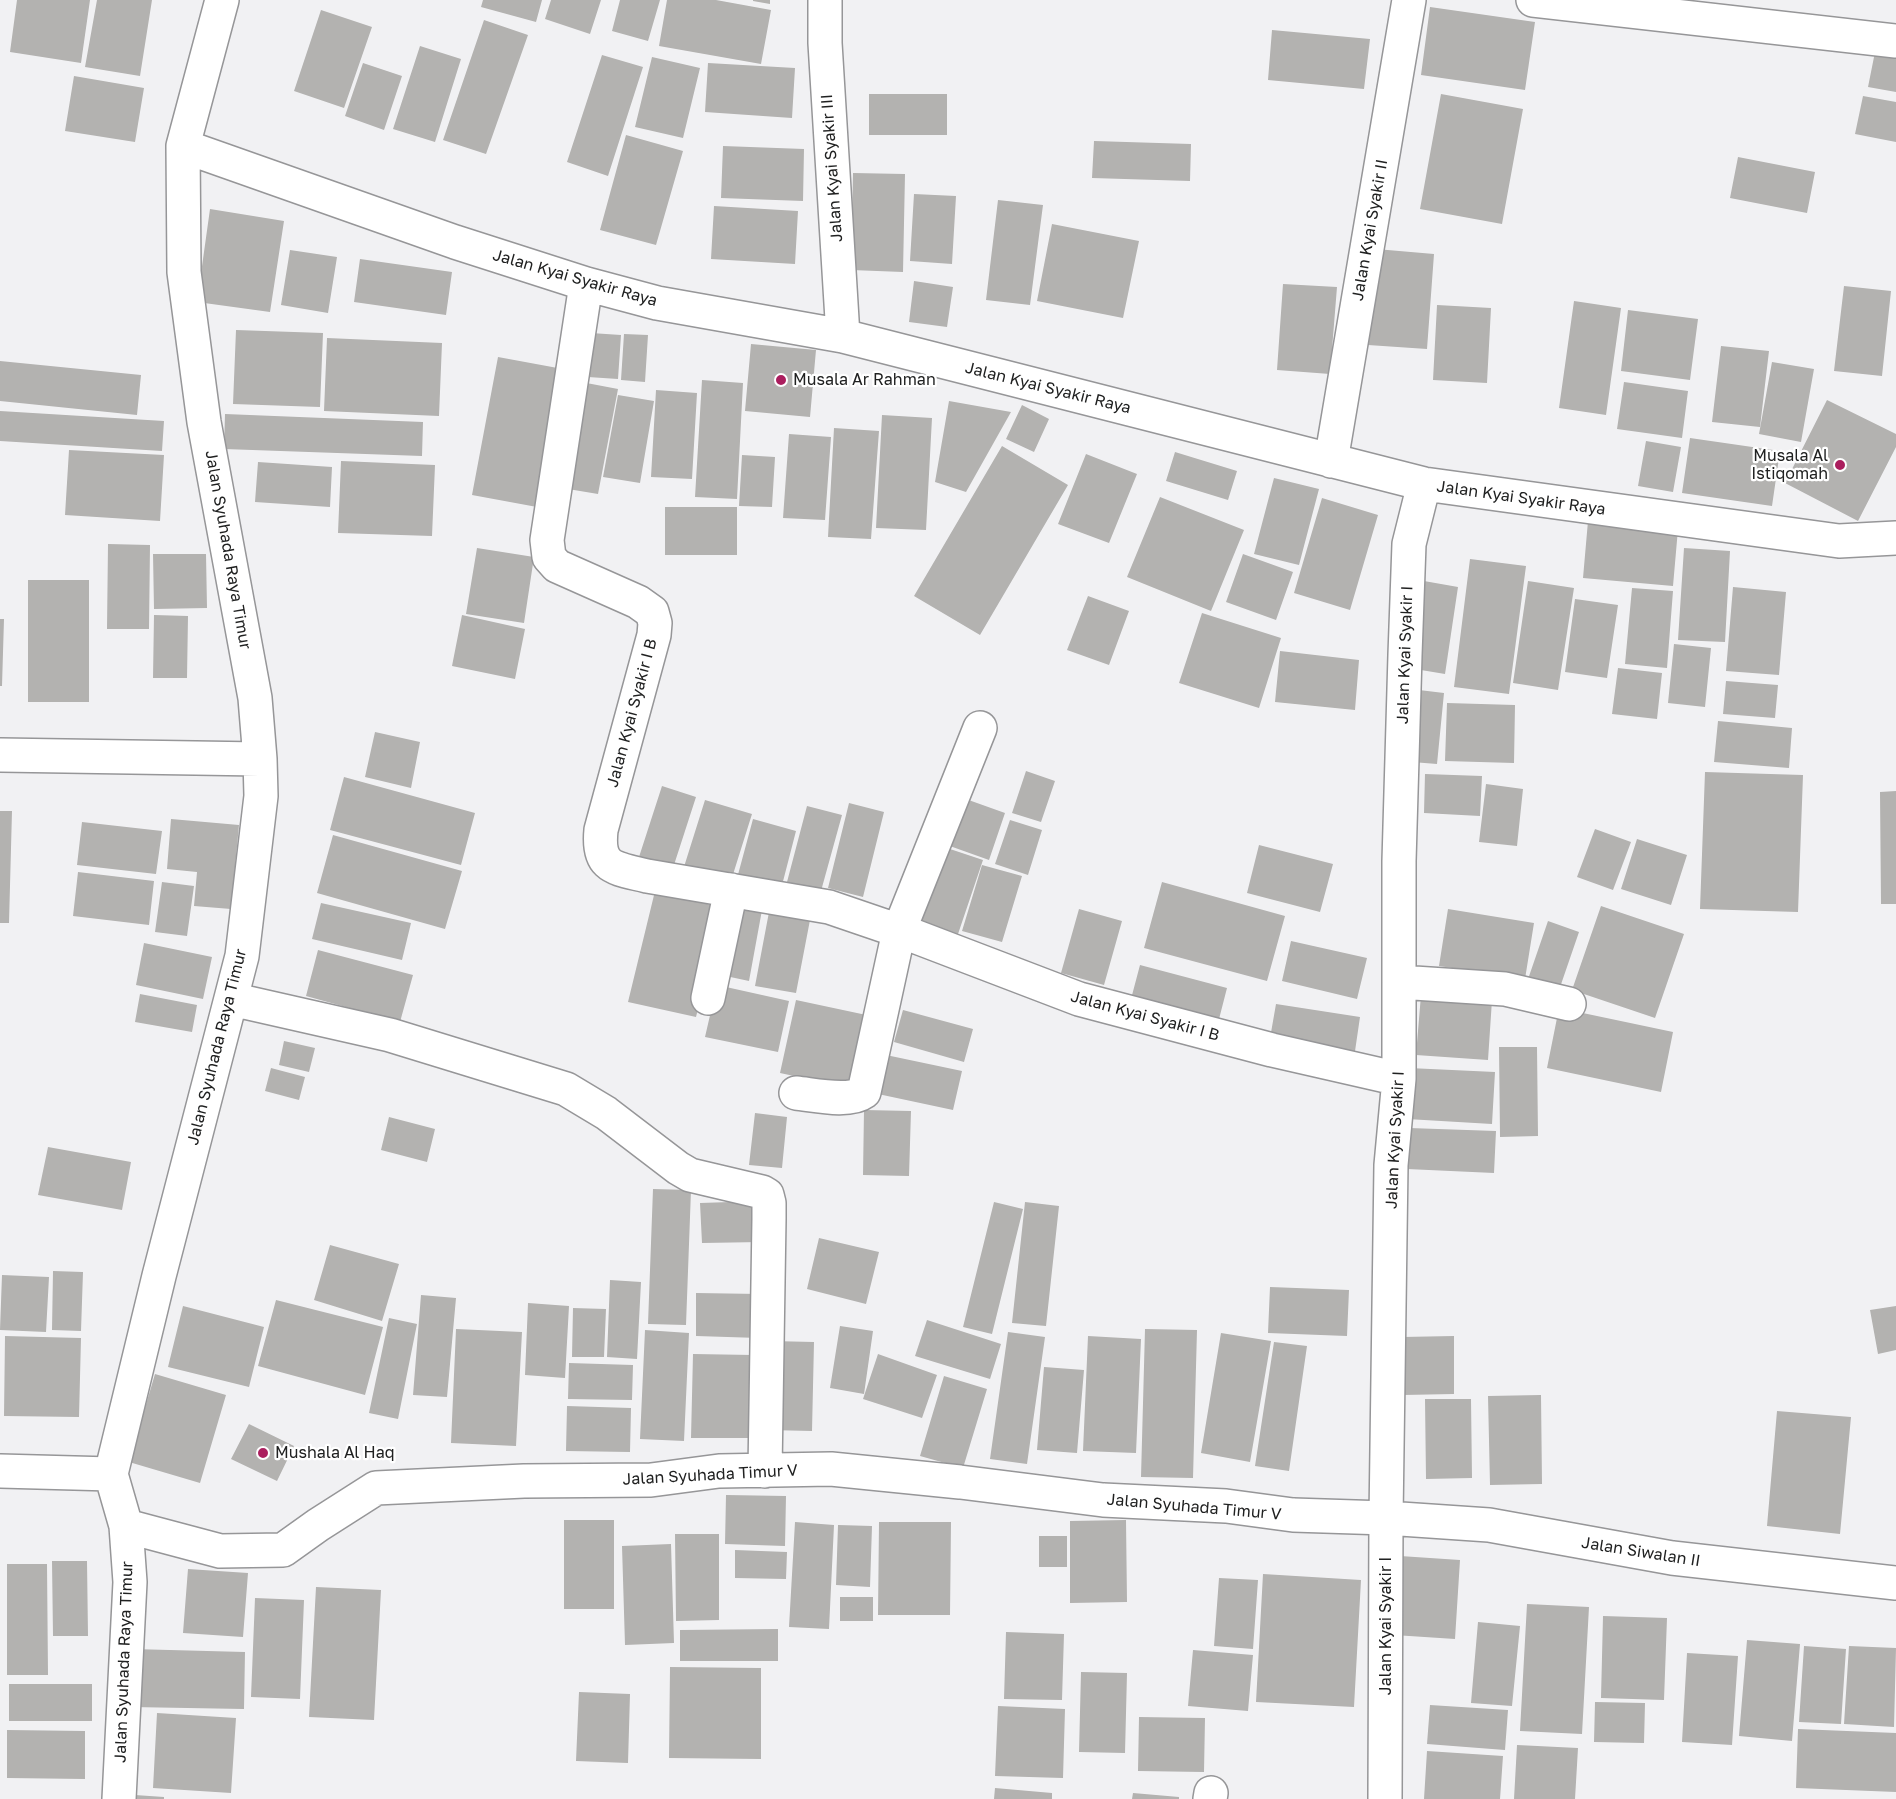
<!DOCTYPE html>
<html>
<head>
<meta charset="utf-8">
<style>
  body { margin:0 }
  canvas { display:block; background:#f1f1f3 }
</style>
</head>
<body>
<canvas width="1896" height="1799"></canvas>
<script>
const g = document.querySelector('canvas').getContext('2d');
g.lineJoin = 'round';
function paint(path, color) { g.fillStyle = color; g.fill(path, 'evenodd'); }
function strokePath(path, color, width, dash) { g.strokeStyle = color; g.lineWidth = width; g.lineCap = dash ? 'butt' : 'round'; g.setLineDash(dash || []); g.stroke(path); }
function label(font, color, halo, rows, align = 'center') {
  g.font = font + ' "Golos Text",sans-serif'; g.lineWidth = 4.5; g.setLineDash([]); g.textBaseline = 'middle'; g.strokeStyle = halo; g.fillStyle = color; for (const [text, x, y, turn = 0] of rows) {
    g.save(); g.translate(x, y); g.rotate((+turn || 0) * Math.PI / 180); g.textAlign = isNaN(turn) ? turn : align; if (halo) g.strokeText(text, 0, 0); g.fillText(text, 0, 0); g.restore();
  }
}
const building = new Path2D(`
  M17,0H90L81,63L10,52Z
  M97,0H152L140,76L85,67Z
  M483,0H542L536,22L481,7Z
  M551,0H601L590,34L545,19Z
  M620,0H660L648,41L612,31Z
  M667,0H716L771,10L761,64L659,46Z
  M753,0H770V4L753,1Z
  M1430,7L1535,22L1525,90L1421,75Z
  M321,10L372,27L344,108L294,91Z
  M484,20L528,35L486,154L443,140Z
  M1272,30L1370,39L1364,89L1268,80Z
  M420,46L461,59L435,142L393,129Z
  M1875,52L1896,56V92L1868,87Z
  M602,55L643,67L608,176L567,162Z
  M652,57L700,68L683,138L635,127Z
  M363,63L402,76L384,130L345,116Z
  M708,63L795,68L792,118L705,112Z
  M74,76L144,88L135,142L65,131Z
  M869,94H947V135H869Z
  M1441,94L1523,109L1502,224L1420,209Z
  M1863,96L1896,102V142L1855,134Z
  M626,135L683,151L656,245L600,230Z
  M1094,141L1191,144L1190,181L1092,178Z
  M723,146L804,149L803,201L721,198Z
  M1738,157L1815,172L1807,213L1730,198Z
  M853,173L905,174L903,272L851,270Z
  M914,194L956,196L952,264L910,261Z
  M998,200L1043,205L1030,305L986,300Z
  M714,206L798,211L795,264L711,259Z
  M210,209L284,221L270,312L197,302Z
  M1052,224L1139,241L1123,318L1037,301Z
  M1376,249L1434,254L1427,349L1368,345Z
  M290,250L337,257L328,313L281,305Z
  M360,259L452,272L446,315L354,302Z
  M914,281L953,287L947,327L909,322Z
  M1283,284L1337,287L1330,374L1277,370Z
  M1844,286L1891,291L1882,376L1834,371Z
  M1574,301L1621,308L1606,415L1559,408Z
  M1437,305L1491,308L1487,383L1433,380Z
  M1628,310L1698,319L1690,380L1621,371Z
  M236,330L323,333L320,407L233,404Z
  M591,333L621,335L618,379L588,377Z
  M624,334L648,335L645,382L621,380Z
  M327,338L442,343L439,416L324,411Z
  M751,344L816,350L810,417L745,411Z
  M1721,346L1769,351L1760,427L1712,422Z
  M498,357L563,369L537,507L472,495Z
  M0,361L141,375L137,415L0,401Z
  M1772,362L1814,369L1801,442L1759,434Z
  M702,380L743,383L737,499L695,497Z
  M576,381L618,389L598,494L556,487Z
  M1624,382L1688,391L1682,438L1617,429Z
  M656,390L697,393L692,479L651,477Z
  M618,395L654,401L640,483L603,477Z
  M1827,400L1896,434V447L1858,521L1785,483Z
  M949,401L1011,412L966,492L935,482Z
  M1022,405L1049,419L1034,452L1006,439Z
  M0,411L164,421L162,451L0,441Z
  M225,414L423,422L422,456L224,449Z
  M882,415L932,418L926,530L876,528Z
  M834,428L879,431L871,539L828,537Z
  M789,434L831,437L825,520L783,518Z
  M1690,438L1780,451L1772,506L1682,493Z
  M1646,441L1681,447L1673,492L1638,486Z
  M1002,446L1068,485L980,635L914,596Z
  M69,450L164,455L160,521L65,515Z
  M1175,452L1237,471L1228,500L1166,481Z
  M1086,454L1137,474L1109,543L1058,524Z
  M742,455L775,457L772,507L739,506Z
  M341,461L435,465L432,536L338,533Z
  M258,462L332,467L330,507L255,502Z
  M1274,478L1319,489L1299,565L1254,554Z
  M1160,497L1244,530L1211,611L1127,577Z
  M1322,498L1378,515L1350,610L1294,593Z
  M665,507H737V555H665Z
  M1588,521L1678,529L1673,586L1583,578Z
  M108,544L150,545L149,629H107Z
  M477,548L534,557L524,623L466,614Z
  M1684,548L1730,551L1725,642L1678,640Z
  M153,554H206L207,608L154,609Z
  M1243,554L1293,572L1276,620L1226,602Z
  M1470,559L1526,566L1509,694L1454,687Z
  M28,580H89V702H28Z
  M1424,581L1458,587L1445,674L1409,668Z
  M1528,581L1574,588L1558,690L1513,683Z
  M1733,587L1786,592L1779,675L1726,671Z
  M1632,588L1673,591L1667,668L1625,664Z
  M1088,596L1129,611L1109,665L1067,650Z
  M1575,599L1618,605L1607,678L1565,672Z
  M1202,613L1281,638L1259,708L1179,683Z
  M154,615L188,616L187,678H153Z
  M462,615L525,629L515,679L452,666Z
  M0,619H4L2,686H0Z
  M1674,644L1711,648L1705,707L1668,703Z
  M1280,651L1359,660L1355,710L1275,702Z
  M1618,668L1662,673L1657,719L1612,714Z
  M1726,681L1778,685L1775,718L1723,714Z
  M1419,690L1444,693L1437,764L1412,762Z
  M1447,703L1515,705L1514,763L1445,761Z
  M1718,721L1792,728L1789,768L1714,762Z
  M375,732L420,742L411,788L365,777Z
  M1026,771L1055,781L1041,822L1012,813Z
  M1705,772L1803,775L1798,912L1700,909Z
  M1425,774L1482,776L1480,816L1424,813Z
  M344,777L475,813L461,865L330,830Z
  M1486,784L1523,789L1517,846L1479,842Z
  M662,786L696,797L673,868L639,857Z
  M1896,791V904H1881L1880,792Z
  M963,798L1005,813L989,860L947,845Z
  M705,800L752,814L730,884L683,870Z
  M849,803L884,812L863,897L828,888Z
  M807,806L842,815L821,891L787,882Z
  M0,811H12L9,923H0Z
  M171,819L239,825L231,909L194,906L197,872L167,869Z
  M753,819L796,831L780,893L736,882Z
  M1010,820L1042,830L1028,875L995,864Z
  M82,822L162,831L156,874L77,865Z
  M1595,829L1631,842L1613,890L1577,877Z
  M333,835L462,871L445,929L317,893Z
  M1637,839L1687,855L1671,905L1621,889Z
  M1259,845L1333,864L1320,912L1247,893Z
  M941,846L983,860L957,937L915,924Z
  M982,865L1022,876L1002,942L962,931Z
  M78,872L154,881L149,925L73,916Z
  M162,882L194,886L187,936L155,932Z
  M1162,882L1285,916L1267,981L1144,948Z
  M655,891L723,908L696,1017L628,1002Z
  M321,903L411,923L402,960L312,939Z
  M735,905L762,910L749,981L721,975Z
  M1601,906L1684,934L1655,1018L1572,990Z
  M1079,909L1122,921L1104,985L1061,973Z
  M1448,909L1534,923L1525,979L1439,966Z
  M769,912L810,920L796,993L755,986Z
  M1548,921L1579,932L1557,996L1526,985Z
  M1291,941L1367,958L1357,999L1282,981Z
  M144,943L212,957L203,999L136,985Z
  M318,950L413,975L400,1022L306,996Z
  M1140,965L1227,988L1218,1023L1131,999Z
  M717,985L789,1001L778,1052L705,1037Z
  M140,994L197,1005L192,1032L135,1022Z
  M1421,995L1492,1000L1488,1060L1416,1055Z
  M796,1000L871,1016L855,1089L780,1073Z
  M1276,1004L1360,1017L1354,1058L1269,1044Z
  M1559,1008L1673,1032L1661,1092L1547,1068Z
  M903,1010L973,1029L964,1062L894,1042Z
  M284,1041L315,1048L309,1072L279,1065Z
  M1499,1047H1537L1538,1136L1500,1137Z
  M886,1055L962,1071L953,1110L878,1094Z
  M271,1068L305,1077L299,1100L265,1091Z
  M1409,1068L1495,1072L1492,1124L1407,1119Z
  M864,1110L911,1111L909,1176L863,1175Z
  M755,1113L787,1117L782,1168L749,1165Z
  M389,1117L435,1129L427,1162L381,1150Z
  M1409,1128L1496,1131L1494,1173L1407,1169Z
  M48,1147L131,1162L122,1210L38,1195Z
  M653,1189L691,1190L686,1325L648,1324Z
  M761,1201L762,1242L702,1243L700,1203Z
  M994,1202L1023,1209L992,1334L963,1327Z
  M1025,1202L1059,1206L1046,1326L1012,1323Z
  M819,1238L879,1252L866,1304L807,1289Z
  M330,1245L399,1264L382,1321L314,1300Z
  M53,1271L83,1272L81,1331L52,1330Z
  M2,1275L49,1277L46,1332L0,1330Z
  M610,1280L641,1282L637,1359L607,1357Z
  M1270,1287L1349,1290L1347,1336L1268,1333Z
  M696,1293L760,1294L759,1338L696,1336Z
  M421,1295L456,1298L447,1397L413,1395Z
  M276,1300L383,1327L365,1395L258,1366Z
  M528,1303L569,1306L565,1378L525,1375Z
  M183,1306L264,1327L249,1387L168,1367Z
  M1896,1306V1350L1878,1354L1870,1310Z
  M573,1308L606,1309L604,1357H572Z
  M389,1318L417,1324L398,1419L369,1413Z
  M927,1320L1001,1344L990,1379L915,1356Z
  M840,1326L873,1331L864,1394L830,1388Z
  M456,1329L522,1332L516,1446L451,1443Z
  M1145,1329L1197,1330L1193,1478L1141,1477Z
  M645,1330L689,1333L684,1441L640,1439Z
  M1008,1332L1045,1337L1027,1464L990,1459Z
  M1221,1333L1271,1341L1250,1462L1201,1453Z
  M5,1336L81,1338L79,1417L4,1416Z
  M1088,1336L1141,1339L1136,1453L1083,1451Z
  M1454,1336V1394L1403,1395L1402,1337Z
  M771,1341L814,1342L812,1431L768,1430Z
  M1274,1342L1307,1346L1289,1471L1255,1466Z
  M693,1354L753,1355V1438H691Z
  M878,1354L937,1375L922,1418L863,1399Z
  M569,1363L633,1365L632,1400L568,1399Z
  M1044,1367L1084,1370L1077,1453L1037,1450Z
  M155,1374L226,1395L200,1483L129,1462Z
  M944,1376L987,1389L963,1468L920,1456Z
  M1541,1395L1542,1484L1490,1485L1488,1396Z
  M1425,1399H1471L1472,1478L1426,1479Z
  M567,1406L631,1408L630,1452L566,1451Z
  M1777,1411L1851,1417L1840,1534L1767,1526Z
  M249,1424L294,1446L277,1481L231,1459Z
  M726,1495L786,1496L785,1546L725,1544Z
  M564,1520H614V1609H564Z
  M1126,1520L1127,1602L1070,1603V1521Z
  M795,1522L834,1525L829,1629L789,1627Z
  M879,1522H951L950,1615H878Z
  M838,1525L872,1526L870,1587L836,1585Z
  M675,1534H719V1620L676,1621Z
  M1039,1536H1067V1567H1039Z
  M671,1544L674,1643L625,1645L622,1546Z
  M735,1550L787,1552L786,1579L735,1578Z
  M1400,1556L1460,1560L1455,1639L1394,1635Z
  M52,1561H87L88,1636H53Z
  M7,1564H47L48,1675H7Z
  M188,1569L248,1573L243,1637L183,1633Z
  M1263,1574L1361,1580L1354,1707L1256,1702Z
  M1219,1578L1258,1580L1253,1649L1214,1646Z
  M316,1587L381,1590L374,1720L309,1717Z
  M840,1597H873V1621H840Z
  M255,1598L304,1600L300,1699L251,1697Z
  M1527,1604L1589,1607L1582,1734L1520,1731Z
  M1603,1616L1667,1618L1664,1700L1601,1698Z
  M1478,1622L1520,1626L1512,1706L1471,1703Z
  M778,1629V1661H680V1630Z
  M1006,1632L1064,1634L1062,1700L1004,1699Z
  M1747,1640L1800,1644L1792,1741L1739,1736Z
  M1804,1646L1846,1649L1841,1724L1799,1722Z
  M1849,1646L1896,1648L1894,1727L1844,1724Z
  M132,1649L245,1652L244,1709L131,1707Z
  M1193,1650L1253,1655L1248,1711L1188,1706Z
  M1687,1653L1738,1656L1732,1745L1682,1742Z
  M670,1667L761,1668V1759L669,1758Z
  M1081,1672L1127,1673L1125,1753L1079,1752Z
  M9,1684H92V1721H9Z
  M579,1692L630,1694L628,1763L576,1761Z
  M1595,1702L1645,1703L1644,1743L1594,1742Z
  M1430,1705L1508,1710L1505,1750L1427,1744Z
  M998,1706L1065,1709L1063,1778L995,1776Z
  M157,1713L236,1718L231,1793L153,1788Z
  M1139,1717L1205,1718L1204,1772L1138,1771Z
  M1798,1729L1896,1733V1792L1796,1788Z
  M7,1730L85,1731V1779L7,1778Z
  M1517,1745L1578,1748L1575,1799H1514Z
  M1427,1751L1503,1756L1500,1799H1424Z
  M995,1788L1052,1793V1799H994Z
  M1133,1793L1179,1797V1799H1132Z
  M135,1795L164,1797V1799H135Z`);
const street = new Path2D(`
  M825,0V43L843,336
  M1533,0L1896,41
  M183,146L455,242L586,284L657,303L843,336L1424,484L1839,541L1896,538
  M586,284L547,540L549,557L557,566L638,602L652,612L655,623L654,635L601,830C597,869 615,868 647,876L829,907L914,936L1079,999L1272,1050L1399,1079
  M1331,461L1409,0
  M0,755L260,759
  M1399,982L1505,989L1569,1004
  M708,998L731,890
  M231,999L390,1035L566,1089L606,1113L678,1168L690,1175L762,1192L767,1195L769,1203V1219L765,1471
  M796,1093C815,1095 849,1103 864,1092L899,931L980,728
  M0,1471L111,1474
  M126,1526L220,1551L283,1550L318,1525L376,1488L524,1481L651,1480L719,1471L831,1469L960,1482L1103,1500L1226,1506L1293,1515L1386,1518L1489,1525L1672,1558L1896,1583
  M119,1799L130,1582L126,1526L111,1474L159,1276L242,956L261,796L260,759L255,698L204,422L184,272L183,146L222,0
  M1210,1799L1211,1793
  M1385,1799L1386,1518L1391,1165L1399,1079V861L1405,655L1409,544L1424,484`);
const markers = [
  [781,380,6,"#ab1e5e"],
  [1840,465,6,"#ab1e5e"],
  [263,1453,6,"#ab1e5e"]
];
const streetNames = [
  ["Jalan Kyai Syakir III",832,168,-94],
  ["Jalan Kyai Syakir II",1370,230,-80],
  ["Jalan Kyai Syakir Raya",575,278,16],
  ["Jalan Kyai Syakir Raya",1048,388,14],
  ["Jalan Kyai Syakir Raya",1521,498,8],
  ["Jalan Syuhada Raya Timur",228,550,80],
  ["Jalan Kyai Syakir I",1405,655,-88],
  ["Jalan Kyai Syakir I B",632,713,-75],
  ["Jalan Kyai Syakir I B",1145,1016,15],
  ["Jalan Syuhada Raya Timur",217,1047,-76],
  ["Jalan Kyai Syakir I",1395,1140,-87],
  ["Jalan Syuhada Timur V",710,1475,-3],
  ["Jalan Syuhada Timur V",1194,1507,5],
  ["Jalan Siwalan II",1641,1552,9],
  ["Jalan Kyai Syakir I",1386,1626,-90],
  ["Jalan Syuhada Raya Timur",124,1662,-88]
];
const poiNames = [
  ["Musala Ar Rahman",793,380],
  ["Musala Al",1828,456,"right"],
  ["Istiqomah",1828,474,"right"],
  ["Mushala Al Haq",275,1453]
];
paint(building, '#b3b2b0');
strokePath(street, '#969698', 36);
strokePath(street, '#fff', 33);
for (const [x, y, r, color] of markers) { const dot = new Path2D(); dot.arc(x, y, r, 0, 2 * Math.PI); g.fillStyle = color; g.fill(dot); strokePath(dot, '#fff', 2); }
label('16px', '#202121', '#fff', streetNames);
label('16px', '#202121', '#fff', poiNames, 'left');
</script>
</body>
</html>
